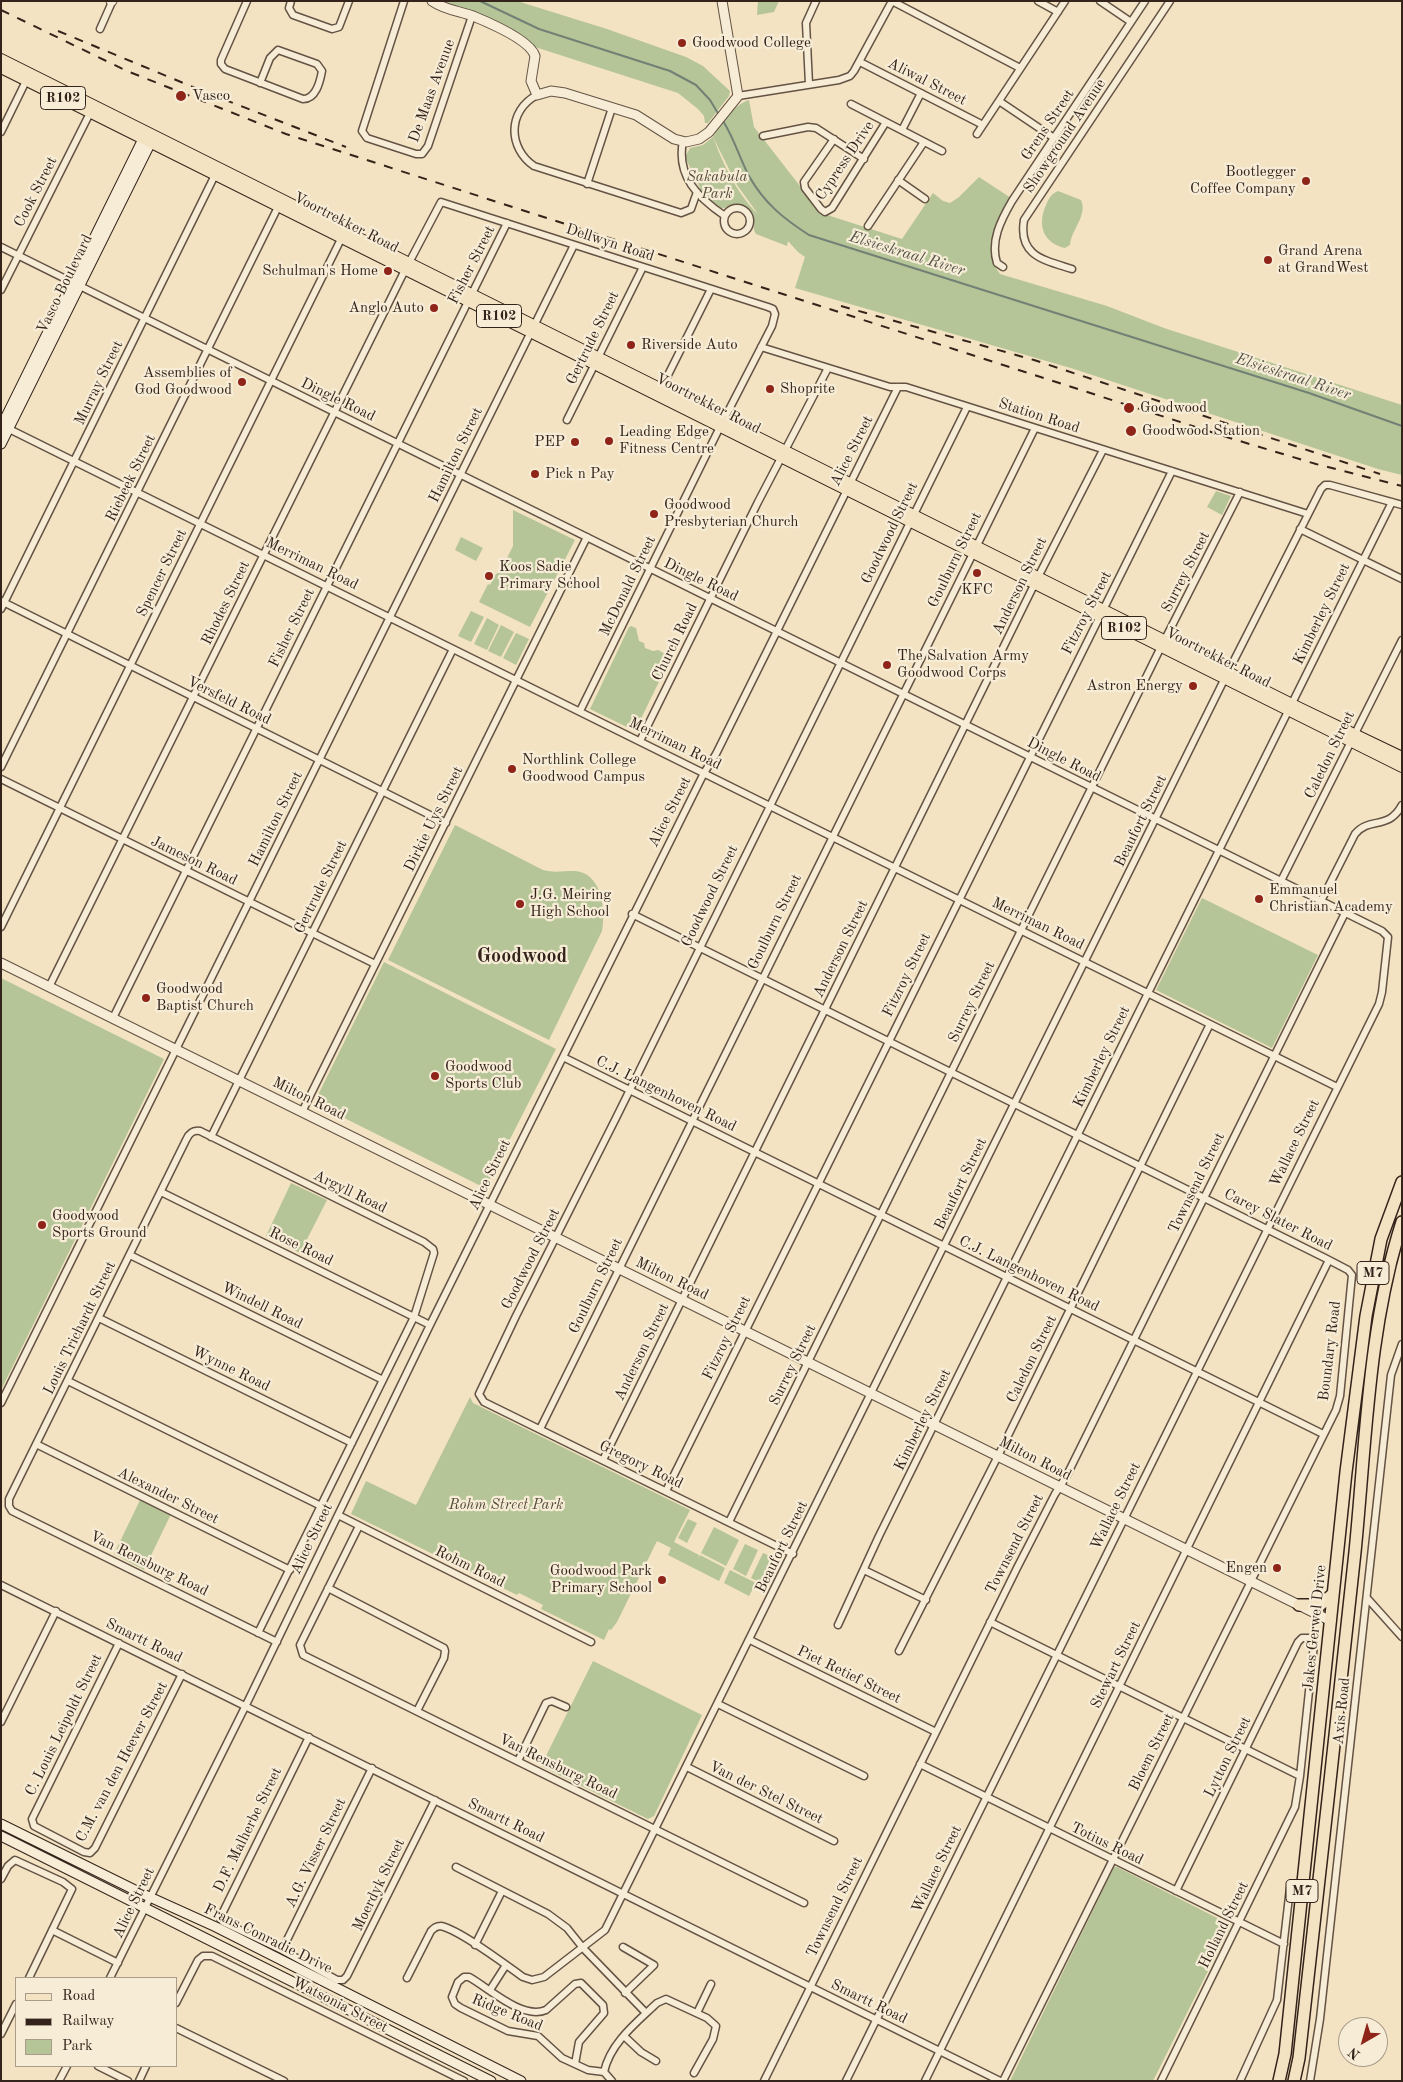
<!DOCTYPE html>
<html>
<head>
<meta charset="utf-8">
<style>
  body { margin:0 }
  #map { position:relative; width:1403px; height:2082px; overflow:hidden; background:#f3e3c2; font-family:"Old Standard TT",serif }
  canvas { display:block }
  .frame { position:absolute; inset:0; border:2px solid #34231a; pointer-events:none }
  .legend { position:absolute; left:15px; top:1977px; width:162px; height:90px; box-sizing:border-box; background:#f7edd7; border:1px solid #a99c8b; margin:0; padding:6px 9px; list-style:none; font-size:15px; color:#34231a }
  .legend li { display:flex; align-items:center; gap:10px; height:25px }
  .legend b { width:25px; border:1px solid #a99c8b }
  .north { position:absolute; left:1338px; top:2017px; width:50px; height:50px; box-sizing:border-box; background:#f7edd7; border:1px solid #a99c8b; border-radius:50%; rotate:218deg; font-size:14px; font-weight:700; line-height:20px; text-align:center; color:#34231a }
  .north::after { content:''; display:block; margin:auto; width:18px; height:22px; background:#8f2418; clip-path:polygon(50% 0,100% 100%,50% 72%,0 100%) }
</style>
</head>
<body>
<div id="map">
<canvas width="1403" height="2082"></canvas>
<div class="frame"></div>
<ul class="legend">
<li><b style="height:6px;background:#f3e3c2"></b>Road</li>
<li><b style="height:6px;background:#34231a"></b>Railway</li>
<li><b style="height:14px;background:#b5c597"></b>Park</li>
</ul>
<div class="north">N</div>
</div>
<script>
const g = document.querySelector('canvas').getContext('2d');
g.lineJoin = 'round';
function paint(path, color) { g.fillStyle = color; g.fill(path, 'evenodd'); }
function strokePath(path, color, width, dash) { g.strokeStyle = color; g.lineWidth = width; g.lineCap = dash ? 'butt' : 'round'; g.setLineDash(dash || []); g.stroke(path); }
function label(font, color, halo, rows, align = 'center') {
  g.font = font + ' "Old Standard TT",serif'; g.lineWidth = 4.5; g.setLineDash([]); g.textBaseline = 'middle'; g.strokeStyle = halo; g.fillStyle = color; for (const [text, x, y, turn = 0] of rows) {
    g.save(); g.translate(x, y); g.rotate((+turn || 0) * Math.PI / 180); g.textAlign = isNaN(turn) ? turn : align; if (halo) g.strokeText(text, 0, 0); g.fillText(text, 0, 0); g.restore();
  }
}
const green = new Path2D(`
  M437,1H517L607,29L686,57L703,66L730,91L729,96L708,123H705L704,116L698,109L678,93L535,47L526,39Z
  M758,1H779L774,12L757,15Z
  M749,100L754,127L821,213L902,239L933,193L943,201L950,203L959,197L979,177L1011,198C997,223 980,247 1000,274L1107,306L1164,328L1402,405V475L1378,469L1074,369L795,288L805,257L798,252L788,241L787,246L756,234L754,230L753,214C743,200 734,208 721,208L705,197L699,189L700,188L685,157L690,148L703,145L713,137C723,164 737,194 758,214L737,185L713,137C723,123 733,105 749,100Z
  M1058,191L1081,200C1088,215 1071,230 1070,245L1065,248C1043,243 1037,225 1046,205C1049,198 1051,194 1058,191Z
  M1216,491L1231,496L1222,515L1207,507Z
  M513,510L575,540L530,627L479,602L488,584L490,585L496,574L500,572L513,546Z
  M461,537L483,548L476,561L455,550Z
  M471,611L484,617L471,642L458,636Z
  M487,618L499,625L487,650L474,644Z
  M501,625L514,632L501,657L488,651Z
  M631,626L636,628L639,641L644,643L645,648L653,651L658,650L671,657L635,731L590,709L629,627Z
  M516,633L529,639L516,665L503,658Z
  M455,825L543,870C554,873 563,871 574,871C602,872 606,910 602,931L549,1040L388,960Z
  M1202,898L1318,955L1272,1048L1156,990Z
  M384,962L556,1049L485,1188L314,1103Z
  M1,978L164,1059L1,1390Z
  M291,1183L327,1200L300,1253L266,1236Z
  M470,1397L473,1403L690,1510L674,1542L699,1555L698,1558L700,1555L725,1568L719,1581L668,1555L671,1548L657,1541L617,1622L611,1630L609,1629L604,1640L541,1609L543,1605L519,1593L517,1595L351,1514L366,1481L416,1505Z
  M141,1498L171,1514L144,1570L114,1554Z
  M688,1519L697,1523L687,1543L678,1538Z
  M714,1527L739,1540L726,1566L701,1553Z
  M745,1544L758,1550L746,1576L733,1569Z
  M763,1553L777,1559L764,1584L751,1578Z
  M730,1570L756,1583L749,1596L724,1583Z
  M593,1661L702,1715L654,1816L648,1819L541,1766Z
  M1114,1867H1117L1231,1925L1153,2081H1010Z`);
const stream = new Path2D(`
  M480,1L539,29L670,71L696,85L710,100L719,115
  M723,121C734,138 740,159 749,176C764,203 784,219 809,235L1309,393L1402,426`);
const minor = new Path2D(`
  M247,1L221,60V64L225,69L303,99C316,99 320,82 322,71L317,64L278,50L270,58L260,83
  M291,1L289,8L293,15L332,29L339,27L349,1
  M404,1L362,131L367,138L416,154H422L428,146L472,16
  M892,1L1020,68
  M1038,1L1058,12
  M1100,1L1131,22
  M100,29L112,2
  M860,62L983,125
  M809,84L806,23L816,1
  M537,95C507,111 508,148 534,166L681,213L691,209L697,192
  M738,96L839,80L850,76L854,71L892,1
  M999,101L1054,138
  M851,104L942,151
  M902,130L921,93
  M1,132L27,79
  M977,134L1065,1
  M763,136L808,127L816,128L864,159
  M834,139L804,182L805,188L821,209L825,212L832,208L886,122
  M683,141C676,176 698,198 725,216
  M898,180L925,199
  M587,184L612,108
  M724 221a13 13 0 1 1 26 0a13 13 0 1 1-26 0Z
  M868,226L924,142
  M1,247L1382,931L1388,937L1382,992L1379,1004L846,2081
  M1003,267L997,263C990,241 1001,220 1012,201L1145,1
  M1072,269C1044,260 1018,256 1024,220L1170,1
  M1,290L91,111
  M761,347L890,387H906L1308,514
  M660,391L711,289
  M567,420L643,267
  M5,427L1337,1087
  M1300,529L1402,579
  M1,601L446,823
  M1,609L216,173
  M640,741L758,502L828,368
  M1,767L279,205
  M1,779L375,964
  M1281,881L1402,640
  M1321,901L1355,834C1370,816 1388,831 1402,805
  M632,914L1325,1258L1348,1270L1352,1275L1340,1396L1336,1410L1003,2081
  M1,927L342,237
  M49,987L402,276L441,202L768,307L773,309L775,314L772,326L718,431L580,711
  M113,1018L507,223
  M563,1057L1323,1434
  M302,1112L587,537
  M211,1137L453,649
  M161,1192L430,1325
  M130,1255L383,1380
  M99,1318L352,1443
  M68,1381L321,1506
  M1,1403L574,245
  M540,1429L1035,428
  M36,1444L290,1570
  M603,1460L1035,583L1103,450
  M666,1491L1172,471
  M338,1515L591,1642
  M729,1522L1158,653L1240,492
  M359,1526L300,1645L303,1655L804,1903
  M793,1554L484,1402L479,1394L516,1316L616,1118L967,407
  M864,1570L926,1600
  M1,1585L1000,2081
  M328,1588L444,1648L445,1651L444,1658L417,1711
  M1367,1598L1402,1637
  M990,1622L1300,1776
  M838,1625L879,1536L1007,1277L1392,502
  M258,1633L414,1317L434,1253L433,1249L424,1242L200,1131C193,1130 189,1133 186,1140L9,1499V1506L12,1511L277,1642
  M750,1640L936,1732
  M119,1643L32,1819L34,1826L84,1852L90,1853L95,1848L182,1674
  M899,1651L998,1456L1210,1024
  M718,1704L864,1776
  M1,1722L56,1611
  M309,1737L220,1918L223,1922L282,1950L337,1980H343L347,1976L435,1800
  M518,1761L546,1703L552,1701L566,1707
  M920,1764L1284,1944
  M687,1767L834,1841
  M456,1867L548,1914L567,1928L583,1948L646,2013
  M1,1879L8,1866L15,1860L63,1882L72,1889L29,1978
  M52,1930L118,1963
  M475,1945L502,1891
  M623,1947L654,1965L625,1993
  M282,1950L372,1768
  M110,1978L246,1705L430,1325L704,773L716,754L898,387
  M407,1978L431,1931C434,1928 436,1926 441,1926C460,1930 506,1965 523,1977L532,1980L544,1977L605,1930L1222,684L1321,489L1325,485H1330L1402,505
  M490,1990L506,1965
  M176,2003L198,1960L203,1956H212L464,2081
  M697,2013L711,1984
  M176,2028L284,2081
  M1,2034L16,2004
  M624,2036L641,2052L656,2061
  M575,2064L579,2042L604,2013L603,2005L581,1983L575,1984L546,2010C522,2020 489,1988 469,1977H464L458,1982L452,1997L455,2004L461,2008L508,2031L538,2036L562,2058L588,2070L604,2072L612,2081
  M98,2066L128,2081
  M604,2072C610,2043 637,2022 657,2003L666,1999L707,2018L716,2026L713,2039L694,2073
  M59,2081L67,2066
  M139,2081L146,2066
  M764,2081L1017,1568L1055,1494L1066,1477L1345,913
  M925,2081L1329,1260
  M1161,2081L1295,1807L1300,1776L1314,1644L1309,1638H1302L1298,1642L1176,1891
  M1240,2081L1277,2000L1290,1888
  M1310,2081L1320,2019L1391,1375L1402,1344`);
const tertiary = new Path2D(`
  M111,1H112
  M432,1C445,10 459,11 473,16C490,23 530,40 535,56L531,81L537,95L551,91L565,93L636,115L674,139L686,142L699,139L709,132L738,96L722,1
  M1,963L1331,1621`);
const secondary = new Path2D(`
  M1,427L146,133
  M1,444L153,138
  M1,1824L143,1894L216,1927L521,2081
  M1,1836L491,2081`);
const primary = new Path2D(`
  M1,59L1300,708L1402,757
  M1,68L1402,767`);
const trunk = new Path2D(`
  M1299,1605H1320L1333,1594
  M1279,2081L1285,2054L1346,1472L1366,1316L1381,1239L1402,1182
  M1294,2081L1299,2058C1318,1889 1337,1721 1355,1552C1366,1442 1368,1328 1402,1222`);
const rail = new Path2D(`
  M1,10L127,71L286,134L1233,439L1316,464L1402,486
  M58,31L205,92L346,147
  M841,306L1034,360L1380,474`);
const markers = [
  [682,43,5,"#8f2418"],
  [181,96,6,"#8f2418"],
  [1306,181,5,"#8f2418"],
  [1268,260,5,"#8f2418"],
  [388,271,5,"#8f2418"],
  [434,308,5,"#8f2418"],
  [631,345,5,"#8f2418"],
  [242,382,5,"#8f2418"],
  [770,389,5,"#8f2418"],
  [1129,408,6,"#8f2418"],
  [1131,431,6,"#8f2418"],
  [609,441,5,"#8f2418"],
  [575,442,5,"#8f2418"],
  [535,474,5,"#8f2418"],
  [654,514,5,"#8f2418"],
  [977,573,5,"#8f2418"],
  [489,576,5,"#8f2418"],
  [887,665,5,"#8f2418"],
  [1193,686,5,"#8f2418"],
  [512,769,5,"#8f2418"],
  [1259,899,5,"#8f2418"],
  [520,904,5,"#8f2418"],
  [146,998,5,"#8f2418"],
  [435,1076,5,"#8f2418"],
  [42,1225,5,"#8f2418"],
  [1277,1568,5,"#8f2418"],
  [662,1580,5,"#8f2418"]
];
const shields = [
  [63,98,45],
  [499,316,45],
  [1124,628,45],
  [1373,1273,32],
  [1302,1891,32]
];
const shieldNames = [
  ["R102",63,98],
  ["R102",499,316],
  ["R102",1124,628],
  ["M7",1373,1273],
  ["M7",1302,1891]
];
const poiNames = [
  ["Goodwood College",692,43],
  ["Vasco",192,96],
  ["Bootlegger",1296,172,"right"],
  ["Coffee Company",1296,189,"right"],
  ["Grand Arena",1278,251],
  ["at GrandWest",1278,268],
  ["Schulman's Home",378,271,"right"],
  ["Anglo Auto",424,308,"right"],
  ["Riverside Auto",641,345],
  ["Assemblies of",232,373,"right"],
  ["God Goodwood",232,390,"right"],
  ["Shoprite",780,389],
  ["Goodwood",1140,408],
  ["Goodwood Station",1142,431],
  ["Leading Edge",619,432],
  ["Fitness Centre",619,449],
  ["PEP",565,442,"right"],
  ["Pick n Pay",545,474],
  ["Goodwood",664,505],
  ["Presbyterian Church",664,522],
  ["Koos Sadie",499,567],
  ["Primary School",499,584],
  ["KFC",977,590,"center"],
  ["The Salvation Army",897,656],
  ["Goodwood Corps",897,673],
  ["Astron Energy",1183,686,"right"],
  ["Northlink College",522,760],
  ["Goodwood Campus",522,777],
  ["Emmanuel",1269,890],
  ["Christian Academy",1269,907],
  ["J.G. Meiring",530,895],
  ["High School",530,912],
  ["Goodwood",156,989],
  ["Baptist Church",156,1006],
  ["Goodwood",445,1067],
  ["Sports Club",445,1084],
  ["Goodwood",52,1216],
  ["Sports Ground",52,1233],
  ["Engen",1267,1568,"right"],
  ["Goodwood Park",652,1571,"right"],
  ["Primary School",652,1588,"right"]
];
const streetNames = [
  ["Aliwal Street",927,82,27],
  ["De Maas Avenue",432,91,-70],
  ["Grens Street",1048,125,-56],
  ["Showground Avenue",1065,136,-56],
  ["Cypress Drive",845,161,-56],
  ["Cook Street",36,192,-63],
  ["Voortrekker Road",346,223,27],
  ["Dellwyn Road",610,243,18],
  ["Fisher Street",472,265,-63],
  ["Vasco Boulevard",65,284,-64],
  ["Gertrude Street",593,338,-64],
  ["Murray Street",99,383,-64],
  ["Dingle Road",338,400,26],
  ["Voortrekker Road",708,404,27],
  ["Station Road",1039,416,18],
  ["Alice Street",852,451,-63],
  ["Hamilton Street",456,455,-64],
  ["Riebeek Street",131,478,-64],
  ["Goodwood Street",890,533,-64],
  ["Goulburn Street",955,560,-64],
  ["Merriman Road",312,564,26],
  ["Surrey Street",1186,572,-63],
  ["Spencer Street",162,573,-64],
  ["Dingle Road",701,580,26],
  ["McDonald Street",628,586,-64],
  ["Anderson Street",1020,586,-64],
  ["Rhodes Street",226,603,-64],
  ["Fitzroy Street",1087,613,-63],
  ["Kimberley Street",1322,614,-64],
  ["Fisher Street",292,628,-64],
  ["Church Road",675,642,-64],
  ["Voortrekker Road",1218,658,27],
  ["Versfeld Road",229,701,26],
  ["Merriman Road",675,744,26],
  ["Caledon Street",1330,755,-64],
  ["Dingle Road",1064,760,27],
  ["Alice Street",670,812,-63],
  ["Hamilton Street",276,819,-64],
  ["Dirkie Uys Street",434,819,-64],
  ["Beaufort Street",1141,821,-64],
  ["Jameson Road",194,861,26],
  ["Gertrude Street",321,887,-64],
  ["Goodwood Street",710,896,-64],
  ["Goulburn Street",775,922,-64],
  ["Merriman Road",1038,924,26],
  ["Anderson Street",841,949,-64],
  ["Fitzroy Street",907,975,-64],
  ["Surrey Street",972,1002,-64],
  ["Kimberley Street",1102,1057,-64],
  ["C.J. Langenhoven Road",666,1094,26],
  ["Milton Road",309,1099,26],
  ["Wallace Street",1295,1143,-64],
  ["Alice Street",490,1175,-64],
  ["Townsend Street",1197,1183,-64],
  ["Beaufort Street",961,1184,-64],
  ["Argyll Road",350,1192,26],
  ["Carey Slater Road",1278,1220,27],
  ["Rose Road",301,1247,26],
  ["Goodwood Street",531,1259,-63],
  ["C.J. Langenhoven Road",1029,1274,26],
  ["Milton Road",672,1279,26],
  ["Goulburn Street",596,1286,-64],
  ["Windell Road",262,1306,26],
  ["Louis Trichardt Street",80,1328,-64],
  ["Fitzroy Street",727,1338,-64],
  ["Boundary Road",1330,1351,-83],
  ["Anderson Street",642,1352,-64],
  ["Caledon Street",1032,1359,-64],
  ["Surrey Street",793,1365,-64],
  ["Wynne Road",231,1369,26],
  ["Kimberley Street",923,1420,-64],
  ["Milton Road",1035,1459,27],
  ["Gregory Road",641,1465,26],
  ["Alexander Street",168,1496,26],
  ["Wallace Street",1116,1506,-64],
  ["Alice Street",312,1539,-64],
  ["Townsend Street",1015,1544,-63],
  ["Beaufort Street",782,1547,-64],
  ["Van Rensburg Road",149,1564,26],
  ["Rohm Road",470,1567,26],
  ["Jakes Gerwel Drive",1315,1628,-84],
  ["Smartt Road",144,1641,26],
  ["Stewart Street",1116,1665,-64],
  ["Piet Retief Street",849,1675,26],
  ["Axis Road",1342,1711,-84],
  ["C. Louis Leipoldt Street",64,1725,-64],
  ["Bloem Street",1152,1752,-64],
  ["Lytton Street",1228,1757,-64],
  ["C.M. van den Heever Street",122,1762,-62],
  ["Van Rensburg Road",558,1767,26],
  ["Van der Stel Street",766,1793,26],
  ["Smartt Road",506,1821,26],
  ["D.F. Malherbe Street",248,1830,-64],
  ["Totius Road",1107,1844,26],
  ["A.G. Visser Street",316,1853,-64],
  ["Wallace Street",937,1869,-64],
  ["Moerdyk Street",379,1885,-64],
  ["Alice Street",134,1903,-64],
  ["Townsend Street",835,1907,-64],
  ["Holland Street",1224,1925,-64],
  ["Frans Conradie Drive",268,1939,26],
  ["Smartt Road",869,2002,26],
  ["Watsonia Street",340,2005,27],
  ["Ridge Road",507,2013,22]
];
const parkNames = [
  ["Sakabula",717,177],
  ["Park",717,194],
  ["Rohm Street Park",506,1505]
];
const waterNames = [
  ["Elsieskraal River",907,254,17],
  ["Elsieskraal River",1293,377,18]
];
const districtNames = [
  ["Goodwood",522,957]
];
paint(green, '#b5c597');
strokePath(stream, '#728075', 2);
strokePath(minor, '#645344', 9);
strokePath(tertiary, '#645344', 11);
strokePath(secondary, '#34231a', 11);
strokePath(primary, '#34231a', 12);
strokePath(trunk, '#34231a', 14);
strokePath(minor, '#f7edd7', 6);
strokePath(tertiary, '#f7edd7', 9);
strokePath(secondary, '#f7edd7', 9);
strokePath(primary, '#f3e3c2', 10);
strokePath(trunk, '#f3e3c2', 11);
strokePath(rail, '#34231a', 2, [9, 9]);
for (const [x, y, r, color] of markers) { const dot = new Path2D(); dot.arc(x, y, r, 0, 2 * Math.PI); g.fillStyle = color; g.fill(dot); strokePath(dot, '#f7edd7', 2); }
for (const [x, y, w] of shields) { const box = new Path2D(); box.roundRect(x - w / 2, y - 11.5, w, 23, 4); g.fillStyle = '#f7edd7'; g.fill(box); strokePath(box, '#34231a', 1); }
label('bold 14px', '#34231a', null, shieldNames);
label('15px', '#34231a', '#f7edd7', poiNames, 'left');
label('15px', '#34231a', '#f7edd7', streetNames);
label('italic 15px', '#544c39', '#f7edd7', parkNames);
label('italic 16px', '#535248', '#f7edd7', waterNames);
label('bold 20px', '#34231a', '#f7edd7', districtNames);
</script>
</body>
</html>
